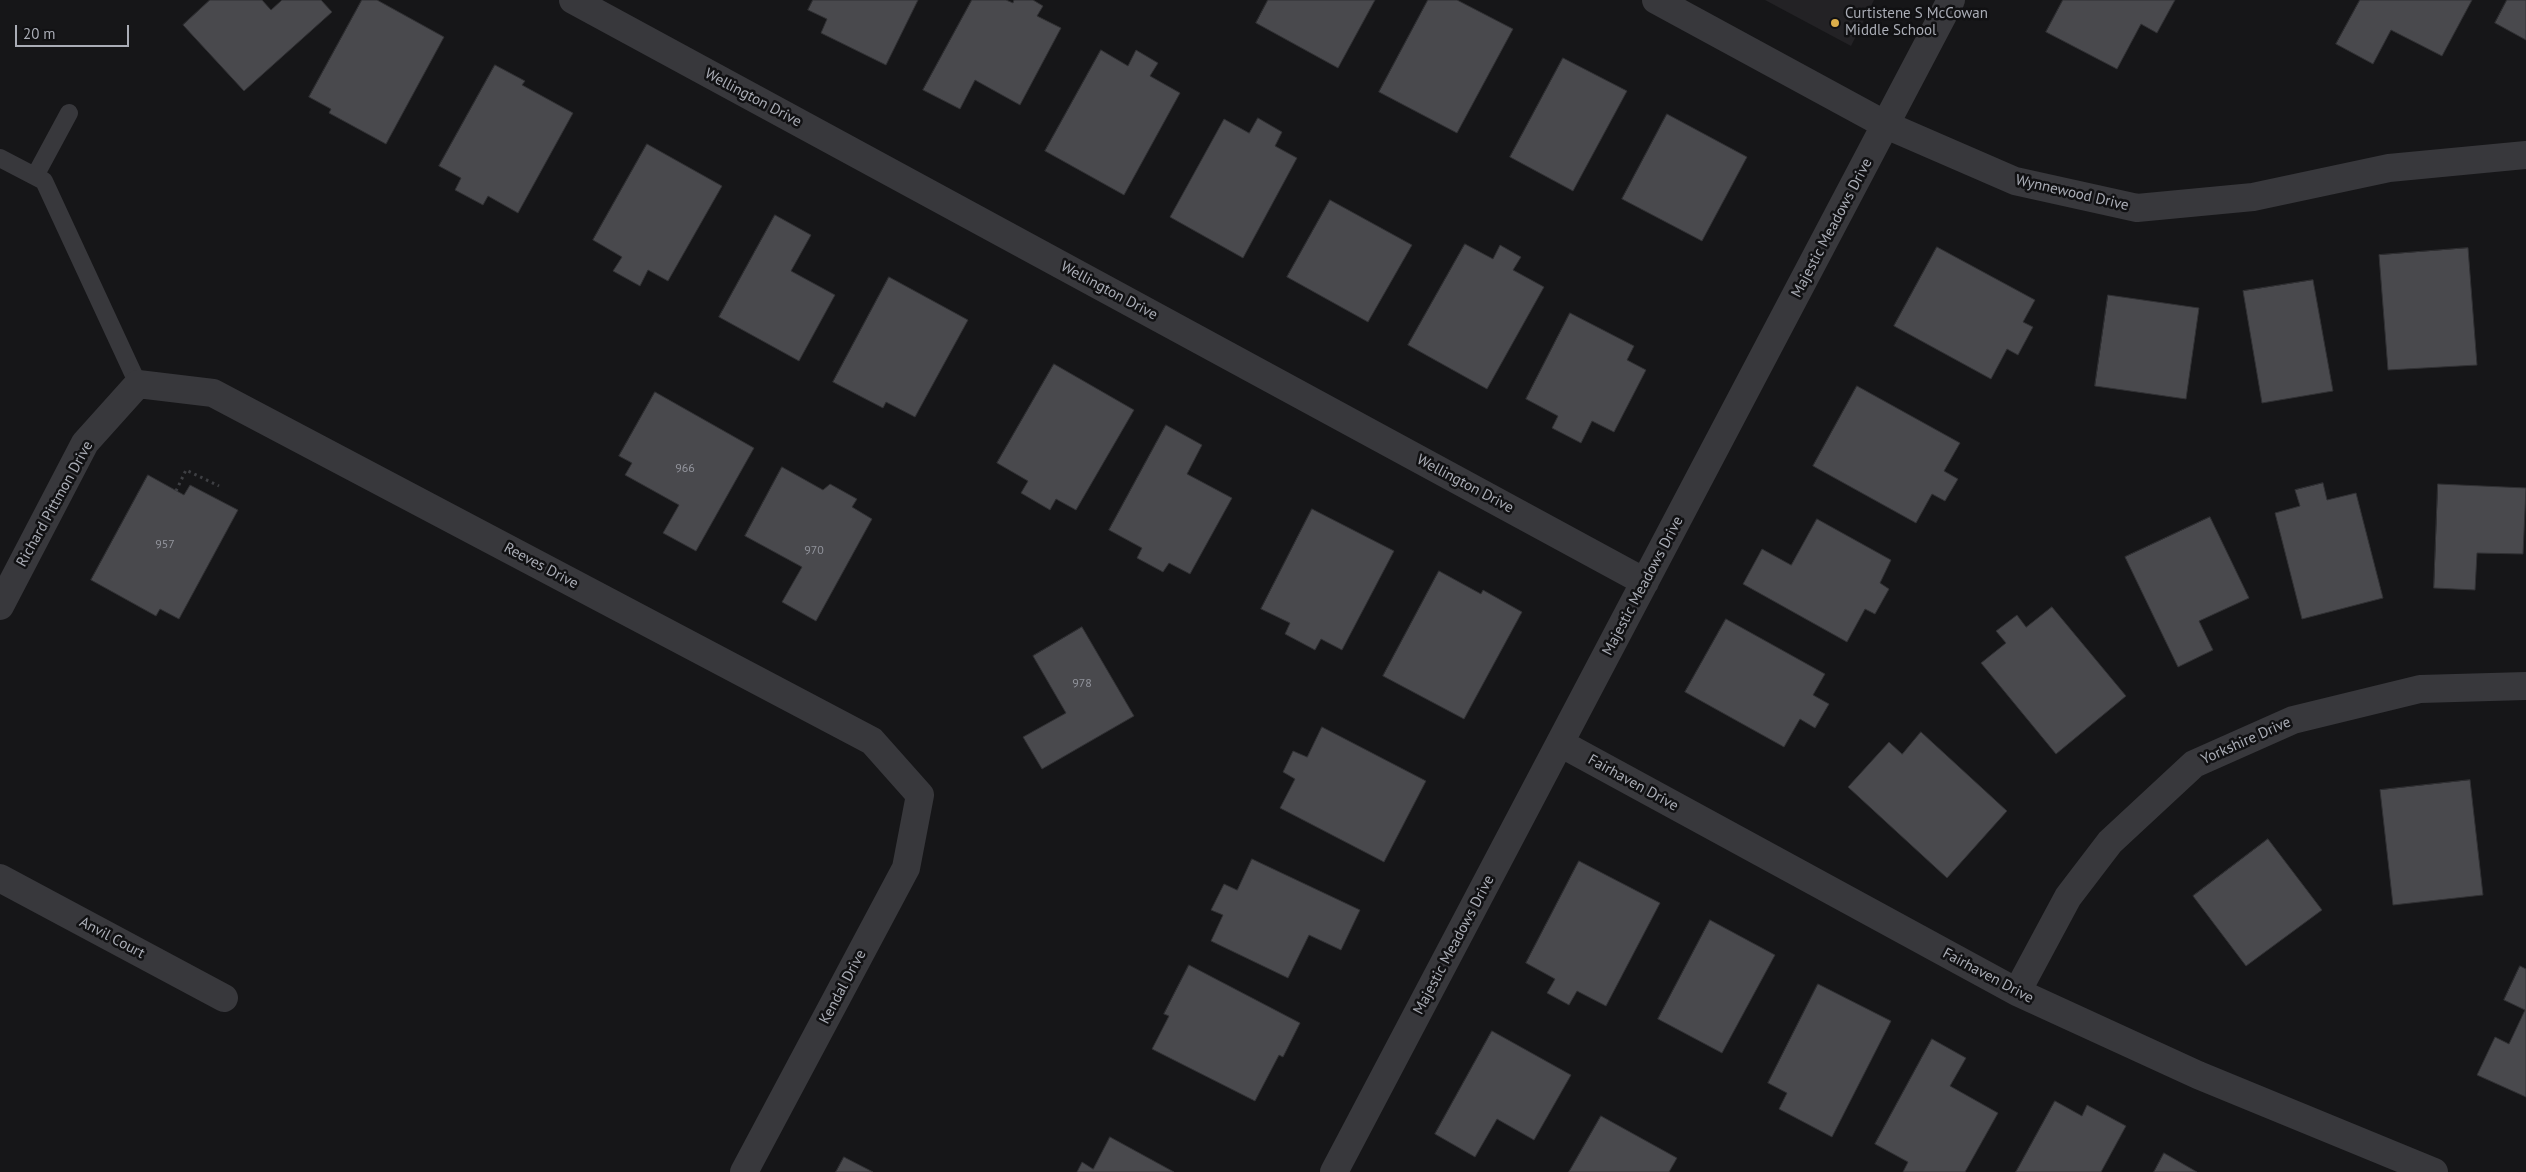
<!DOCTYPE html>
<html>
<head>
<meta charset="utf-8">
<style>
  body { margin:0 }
  #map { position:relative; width:2526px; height:1172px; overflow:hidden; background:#161618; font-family:"PT Sans",sans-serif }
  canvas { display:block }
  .scale { position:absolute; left:15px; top:25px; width:114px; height:22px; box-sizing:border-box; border:2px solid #aaadb6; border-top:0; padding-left:6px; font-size:15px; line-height:18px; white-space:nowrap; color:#aaadb6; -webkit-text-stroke:4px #111113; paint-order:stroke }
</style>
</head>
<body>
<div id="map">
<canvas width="2526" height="1172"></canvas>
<div class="scale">20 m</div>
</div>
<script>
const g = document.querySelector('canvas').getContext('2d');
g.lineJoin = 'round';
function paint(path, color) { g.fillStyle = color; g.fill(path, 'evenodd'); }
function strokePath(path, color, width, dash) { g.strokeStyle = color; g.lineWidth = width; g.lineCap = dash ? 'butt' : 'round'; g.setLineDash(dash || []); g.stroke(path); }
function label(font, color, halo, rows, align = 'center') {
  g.font = font + ' "PT Sans",sans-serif'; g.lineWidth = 5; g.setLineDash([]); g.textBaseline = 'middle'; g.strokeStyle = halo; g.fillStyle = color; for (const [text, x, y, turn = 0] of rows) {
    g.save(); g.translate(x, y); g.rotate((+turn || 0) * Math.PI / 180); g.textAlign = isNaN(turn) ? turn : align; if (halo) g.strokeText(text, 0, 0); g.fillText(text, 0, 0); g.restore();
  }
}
const built = new Path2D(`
  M1765,0H1874L1851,46Z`);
const building = new Path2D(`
  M210,0H262L271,10L282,0H321L332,12L244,91L183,25Z
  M362,0H377L444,37L386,144L329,113L331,109L309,97Z
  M813,0H918L886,65L821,33L827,19L808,10Z
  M972,0H1006L1013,3L1014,0H1033L1043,6L1037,16L1061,28L1020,105L975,80L960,109L923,90Z
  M1268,0H1375L1338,68L1256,23Z
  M1428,0H1457L1513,29L1457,133L1379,92Z
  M2063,0H2175L2157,33L2141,24L2117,69L2046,32Z
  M2360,0H2472L2442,56L2391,30L2373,64L2336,44Z
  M2507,0H2526V40L2495,23Z
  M1101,50L1128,66L1136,50L1158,63L1150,76L1180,93L1124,195L1045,151Z
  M1563,58L1627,91L1573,191L1510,157Z
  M495,65L525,81L522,85L573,113L518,213L488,196L483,205L455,190L461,178L439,166Z
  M1667,114L1747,157L1702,241L1622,199Z
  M1258,118L1282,132L1275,146L1297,158L1243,258L1170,217L1224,119L1249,133Z
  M647,144L722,186L668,281L648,270L640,286L613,271L622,257L593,240Z
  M1330,200L1412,245L1368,322L1287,277Z
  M775,215L811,235L791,271L835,295L799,361L719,317Z
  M1465,244L1493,259L1500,245L1521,257L1513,270L1544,287L1487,389L1408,345Z
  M1937,247L2035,300L2023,322L2033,327L2018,355L2007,349L1991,379L1894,326Z
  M2468,248L2477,365L2388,370L2379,255Z
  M889,277L968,320L915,417L886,402L883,408L833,382Z
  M2313,280L2333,391L2262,403L2243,291Z
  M2108,295L2199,308L2186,399L2095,386Z
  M1570,313L1634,346L1627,360L1646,370L1614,432L1592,421L1581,443L1552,428L1558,416L1526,399Z
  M1054,364L1134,410L1076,510L1056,499L1050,510L1021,493L1028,481L997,463Z
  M1857,386L1960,443L1944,471L1958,479L1945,501L1932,494L1916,523L1813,466Z
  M655,392L754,448L696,551L663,533L679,505L625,475L632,463L619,456Z
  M1166,425L1202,445L1187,474L1232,498L1190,574L1169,563L1163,572L1137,558L1142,548L1109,530Z
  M782,467L823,490L830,484L857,499L852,507L872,519L816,621L782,602L802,567L745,536Z
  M148,475L184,495L190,485L238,510L179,619L160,609L156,616L91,580Z
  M2323,483L2327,500L2356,493L2383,598L2302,619L2275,513L2300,506L2295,490Z
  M2438,484L2526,488L2523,554L2477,553L2475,590L2434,588Z
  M1312,509L1394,551L1342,650L1321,639L1315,650L1285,634L1290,623L1261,609Z
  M2210,517L2249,598L2199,621L2213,650L2178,667L2125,557Z
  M1817,519L1891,560L1880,583L1889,589L1875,614L1865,609L1847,642L1743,584L1762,549L1791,565Z
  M1439,571L1481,594L1483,590L1522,612L1464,719L1383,676Z
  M2052,607L2126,696L2056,754L1981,663L2006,643L1996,631L2017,615L2026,627Z
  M1726,619L1825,674L1813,695L1829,704L1815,728L1800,719L1784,747L1685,692Z
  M1082,627L1134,716L1042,769L1023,737L1066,713L1033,656Z
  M1322,727L1426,781L1384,862L1280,808L1295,779L1283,772L1293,751L1307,757Z
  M1921,732L2007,811L1947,878L1848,787L1889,742L1902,754Z
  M2470,780L2483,895L2393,905L2380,790Z
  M2268,839L2322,910L2246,966L2193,896Z
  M1252,859L1360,910L1341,950L1309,935L1288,978L1211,941L1223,915L1211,910L1224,884L1237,890Z
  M1579,861L1660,903L1606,1006L1577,991L1569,1005L1547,993L1555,979L1526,963Z
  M1710,920L1775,955L1722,1053L1658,1019Z
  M1189,965L1300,1023L1283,1057L1279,1055L1255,1101L1152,1049L1169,1016L1164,1014Z
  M2520,966L2526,969V1097L2477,1075L2495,1037L2509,1044L2525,1010L2504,1000Z
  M1818,984L1891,1021L1832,1137L1779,1109L1787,1093L1768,1083Z
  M1492,1031L1571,1075L1534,1140L1497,1119L1475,1157L1435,1134Z
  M1932,1039L1966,1058L1950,1086L1998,1113L1965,1172H1903L1908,1162L1875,1144Z
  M2055,1101L2082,1116L2087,1105L2126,1126L2101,1172H2016Z
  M1601,1116L1677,1158L1669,1172H1569Z
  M1110,1137L1174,1172H1077L1082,1162L1093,1169Z
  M2164,1153L2197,1172H2154Z
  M844,1157L873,1172H836Z`);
const path = new Path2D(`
  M176,491L186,470L219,486`);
const service = new Path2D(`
  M0,158L44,181L138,384
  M35,176L69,113`);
const minor = new Path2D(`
  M573,0L1645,582
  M1656,0L1886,125L2015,181L2137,208L2253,197L2389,168L2526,155
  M0,606L85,443L138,384L213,393L872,741L920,795L906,868L744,1172
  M1560,743L2017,992L2198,1075L2434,1172
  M0,878L224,998
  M2017,992L2068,897L2110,842L2194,764L2293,720L2420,689L2526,686
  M1334,1172L1951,0`);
const markers = [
  [1835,23,5,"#dcae4a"]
];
const numberNames = [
  ["966",685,469],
  ["957",165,545],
  ["970",814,551],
  ["978",1082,684]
];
const poiNames = [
  ["Curtistene S McCowan",1845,14],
  ["Middle School",1845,31]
];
const streetNames = [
  ["Wellington Drive",753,98,28],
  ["Wynnewood Drive",2072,193,13],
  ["Majestic Meadows Drive",1832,228,-62],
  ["Wellington Drive",1109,291,28],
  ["Wellington Drive",1465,484,28],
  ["Richard Pittmon Drive",55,504,-61],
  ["Reeves Drive",541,566,28],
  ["Majestic Meadows Drive",1643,586,-62],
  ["Yorkshire Drive",2246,741,-24],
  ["Fairhaven Drive",1633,783,29],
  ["Anvil Court",112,938,28],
  ["Majestic Meadows Drive",1454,945,-62],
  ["Fairhaven Drive",1988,976,28],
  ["Kendal Drive",843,987,-62]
];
paint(built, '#232225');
paint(building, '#49494d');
strokePath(building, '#313134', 1);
strokePath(path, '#3e3f43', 3, [2.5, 4]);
strokePath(service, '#38383c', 18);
strokePath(minor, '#38383c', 28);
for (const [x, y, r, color] of markers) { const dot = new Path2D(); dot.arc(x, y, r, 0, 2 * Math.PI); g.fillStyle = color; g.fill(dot); strokePath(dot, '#111113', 2); }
label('12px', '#92949c', null, numberNames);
label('15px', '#aaadb6', '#111113', poiNames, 'left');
label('15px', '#aaadb6', '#111113', streetNames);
</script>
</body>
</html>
